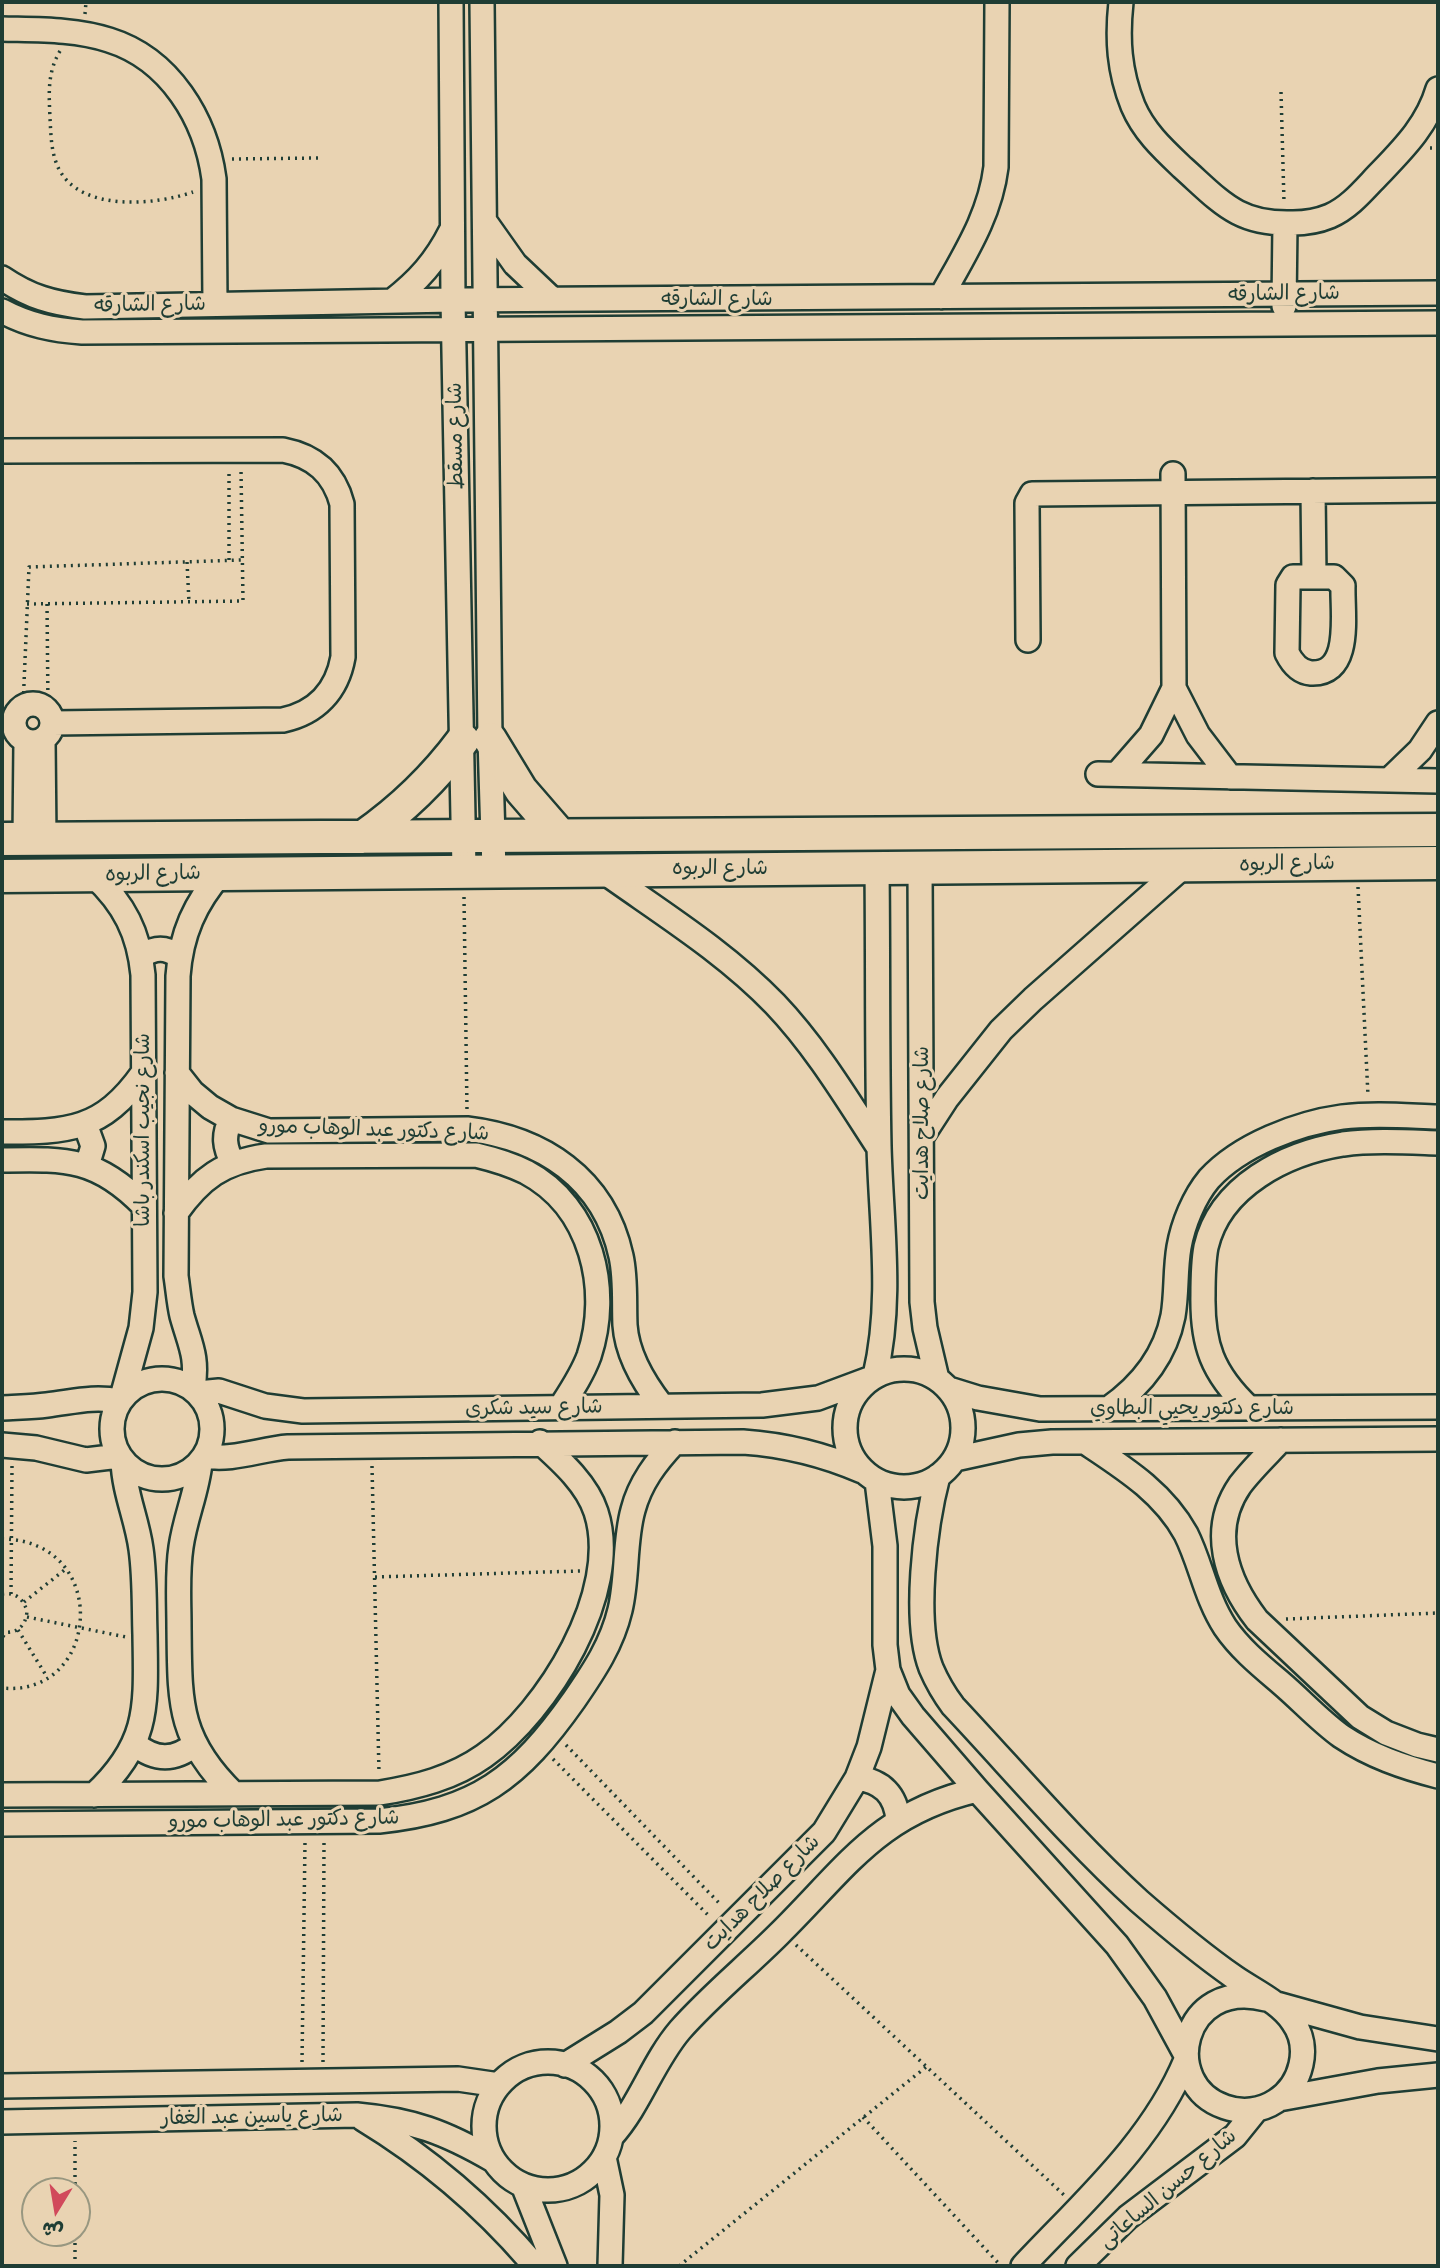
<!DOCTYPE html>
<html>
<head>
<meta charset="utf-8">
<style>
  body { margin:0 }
  #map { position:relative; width:1440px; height:2268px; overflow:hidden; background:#e9d3b2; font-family:"Patrick Hand","Playpen Sans Arabic",sans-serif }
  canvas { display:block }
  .frame { position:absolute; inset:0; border:4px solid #1f3d34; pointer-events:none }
  .north { position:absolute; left:21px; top:2177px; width:70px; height:70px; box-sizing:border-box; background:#e9d3b2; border:2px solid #989780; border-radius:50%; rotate:191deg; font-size:19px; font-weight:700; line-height:28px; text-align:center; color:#1f3d34 }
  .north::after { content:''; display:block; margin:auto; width:24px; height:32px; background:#d1495b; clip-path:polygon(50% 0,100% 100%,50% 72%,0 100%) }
</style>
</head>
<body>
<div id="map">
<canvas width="1440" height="2268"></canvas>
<div class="frame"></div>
<div class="north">ش</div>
</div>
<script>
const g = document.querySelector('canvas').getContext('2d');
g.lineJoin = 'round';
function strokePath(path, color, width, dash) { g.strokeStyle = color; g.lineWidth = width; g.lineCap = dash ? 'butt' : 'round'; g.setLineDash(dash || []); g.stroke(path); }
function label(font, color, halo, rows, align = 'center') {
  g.font = font + ' "Patrick Hand","Playpen Sans Arabic",sans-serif'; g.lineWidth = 6; g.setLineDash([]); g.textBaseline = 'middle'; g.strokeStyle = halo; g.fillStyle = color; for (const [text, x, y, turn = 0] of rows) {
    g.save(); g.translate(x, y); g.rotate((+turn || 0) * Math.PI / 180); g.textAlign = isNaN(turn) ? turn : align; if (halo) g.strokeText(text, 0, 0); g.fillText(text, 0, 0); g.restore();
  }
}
const path = new Path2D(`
  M85,14L86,2
  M60,51C47,73 49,94 50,118C51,136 51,155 60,171C83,212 156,205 193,192
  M1281,92L1284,202
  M1430,148H1438
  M232,159L318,158
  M229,560V470
  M187,562L189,602
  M27,604L243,601L241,470
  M47,604L48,705
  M23,707L29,567L242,560
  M1358,887L1368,1096
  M464,897L467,1110
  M372,1466L379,1773
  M2,1539C112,1540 101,1698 2,1688
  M375,1577L580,1571
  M2,1594C15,1592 23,1598 27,1611C26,1626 17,1634 2,1632
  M11,1594L12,1466
  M24,1602L67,1568
  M27,1617L126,1637
  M1286,1619L1438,1613
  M18,1630L47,1677
  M2,1644L4,1633
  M566,1745L721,1905
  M553,1759L710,1917
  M796,1945L1064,2195
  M302,2062L305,1842
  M323,2062L324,1842
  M863,2117L1001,2266
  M75,2191V2141
  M75,2266V2233
  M679,2266L926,2067`);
const street = new Path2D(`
  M451,2L453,300L464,870
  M482,2L490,739L494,870
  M1121,2C1117,39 1119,71 1133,106C1144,132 1164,150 1183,168C1221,202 1238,225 1293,223C1305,223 1318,221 1330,216C1351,207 1366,187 1382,171C1406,146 1428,123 1438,89
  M2,29C38,30 75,29 109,40C170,59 206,119 214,179L215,304
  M486,223L515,264L552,299
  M2,278C30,297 52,303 85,307L453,300L1438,293
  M941,297C964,255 990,216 996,167L997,2
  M392,301C418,281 436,261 451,231
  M1284,306L1285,223
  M2,311C28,325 53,330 82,332L1438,323
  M2,451L283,450C314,456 334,473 342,504L343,657C337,691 316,713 283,720L53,723
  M1313,491L1314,577
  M1293,577H1334L1343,586C1342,613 1353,675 1311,673C1299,672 1292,663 1287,653L1288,585Z
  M1028,640L1027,503L1032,494L1438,490
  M1174,688L1198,735L1230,777
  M14 723a19 19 0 1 1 38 0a19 19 0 1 1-38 0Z
  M43,740L44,839
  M1098,774L1438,781
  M1117,774L1151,735L1174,688L1173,474
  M1389,780L1420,750L1438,723
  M25,839L26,741
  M920,867L922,1302L925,1328L937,1379
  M600,869C660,912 724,951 775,1004C816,1047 847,1099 879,1148
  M94,876C124,904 139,933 143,975L145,1292L141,1328L122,1397
  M141,956C156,947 165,947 179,956
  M177,1073L192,1092L210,1107L231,1119L269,1131L467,1129C542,1138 604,1178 621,1256C626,1278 624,1302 625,1325C627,1355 644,1383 662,1406
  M231,1119C223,1135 224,1147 233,1163
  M85,1124L93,1146L87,1166
  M2,1132C68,1132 102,1131 143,1073
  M923,1135L947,1098L1001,1030L1033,999L1185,865
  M2,1160C65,1159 96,1157 143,1205
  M176,1213C201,1178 223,1162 266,1156L476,1155C493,1159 510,1164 526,1172C592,1207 611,1290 589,1356C582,1375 571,1391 560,1408
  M845 1428a59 59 0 1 1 118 0a59 59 0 1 1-118 0Z
  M875,1376C893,1300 881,1223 879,1146C877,1053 878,961 877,868
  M112 1429a50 50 0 1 1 100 0a50 50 0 1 1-100 0Z
  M193,1388C198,1356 190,1345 182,1316C179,1303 178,1289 176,1276L178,976C181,934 195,903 222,872
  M949,1389L978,1398L1040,1409L1438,1407
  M198,1393L219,1391L265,1406L303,1411L762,1405L818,1398L869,1379
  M2,1408C17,1407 32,1407 47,1405C73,1402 93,1396 119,1401
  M1249,1408C1212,1373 1202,1344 1203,1295C1203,1279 1203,1263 1206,1247C1220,1186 1286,1153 1343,1144C1374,1140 1407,1142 1438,1143
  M1108,1409C1141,1386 1165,1357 1173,1316C1177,1293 1175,1270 1179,1247C1183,1224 1194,1197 1209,1179C1240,1145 1298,1123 1342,1117C1374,1113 1407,1116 1438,1117
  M1281,1440C1267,1455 1252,1469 1240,1485C1209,1530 1226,1580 1257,1620L1360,1717L1386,1733L1417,1745L1438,1750
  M1085,1442C1124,1468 1163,1492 1186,1534C1201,1564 1206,1598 1225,1627C1240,1649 1261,1666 1281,1683C1301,1700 1320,1721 1341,1736C1371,1756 1403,1767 1438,1776
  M2,1445L36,1448L86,1460L119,1456
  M205,1456C232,1461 261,1449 288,1447L743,1442C786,1445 823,1454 862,1471
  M955,1459L1019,1445L1052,1442L1438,1439
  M200,1463C197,1492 185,1518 181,1547C177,1573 179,1601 179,1627C180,1701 177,1739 234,1794
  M938,1476C925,1525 913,1621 931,1668C937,1682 944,1694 953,1706C1014,1771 1073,1841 1139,1901C1170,1928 1201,1954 1234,1977C1254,1991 1280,2002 1293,2022C1311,2047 1302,2084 1276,2101C1261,2111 1242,2113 1225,2107C1159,2085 1181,1977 1266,1999
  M877,1481L885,1546V1645L888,1670L898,1695L913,1716L977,1790L1117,1945L1155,1998L1186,2055
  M135,1744C155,1761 175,1761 195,1744
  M857,1778C882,1781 896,1795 898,1820
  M2,1795L380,1793C417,1787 453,1778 484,1756C547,1712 622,1592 596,1512C587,1484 561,1461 540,1442
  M94,1795C150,1743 146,1706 145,1635C144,1606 145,1577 141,1549C137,1519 124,1492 123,1461
  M2,1824L379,1821C476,1811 519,1778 574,1700C594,1671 612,1644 620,1610C628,1577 624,1542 633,1510C640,1483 656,1462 675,1442
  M1277,2004L1360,2027L1438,2039
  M484 2126a64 64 0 1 1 128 0a64 64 0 1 1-128 0Z
  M565,2065L618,2032L643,2013L824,1832L857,1778L869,1747L888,1670
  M2,2086L458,2079L499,2085
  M1279,2099L1378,2081L1438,2075
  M363,2119C429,2159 485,2207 535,2266
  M2,2122L357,2115C412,2120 445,2132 493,2160
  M611,2137C640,2105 652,2063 680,2030C710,1996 747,1966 779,1934C847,1867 878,1813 977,1790
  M604,2157L612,2195L610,2266
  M523,2185L555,2266
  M1023,2266C1082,2203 1152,2142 1186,2060
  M1078,2266L1128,2217L1235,2136L1256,2110`);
const secondary = new Path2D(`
  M490,739L521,790L560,835
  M363,837C403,809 434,779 463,740
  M2,839L1438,830
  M2,876L1438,863`);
const streetNames = [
  ["شارع الشارقه",1284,294,-1],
  ["شارع الشارقه",717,299],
  ["شارع الشارقه",150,305,-1],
  ["شارع مسقط",456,436,-91],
  ["شارع الربوه",1287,864,-1],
  ["شارع الربوه",720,868],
  ["شارع الربوه",153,874,-1],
  ["شارع صلاح هدايت",922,1123,-90],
  ["شارع نجيب اسكندر باشا",143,1130,-90],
  ["شارع دكتور عبد الوهاب مورو",374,1130,2],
  ["شارع سيد شكرى",534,1408,-1],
  ["شارع دكتور يحيي البطاوي",1192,1408],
  ["شارع دكتور عبد الوهاب مورو",284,1820,-1],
  ["شارع صلاح هدايت",762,1893,-45],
  ["شارع ياسين عبد الغفار",252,2117,-1],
  ["شارع حسن الساعاتى",1168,2189,-40]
];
strokePath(street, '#1f3d34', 28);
strokePath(secondary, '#1f3d34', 37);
strokePath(path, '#1f3d34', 3.5, [2, 5]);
strokePath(street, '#e9d3b2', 23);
strokePath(secondary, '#e9d3b2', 32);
label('21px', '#1f3d34', '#e9d3b2', streetNames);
</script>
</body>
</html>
